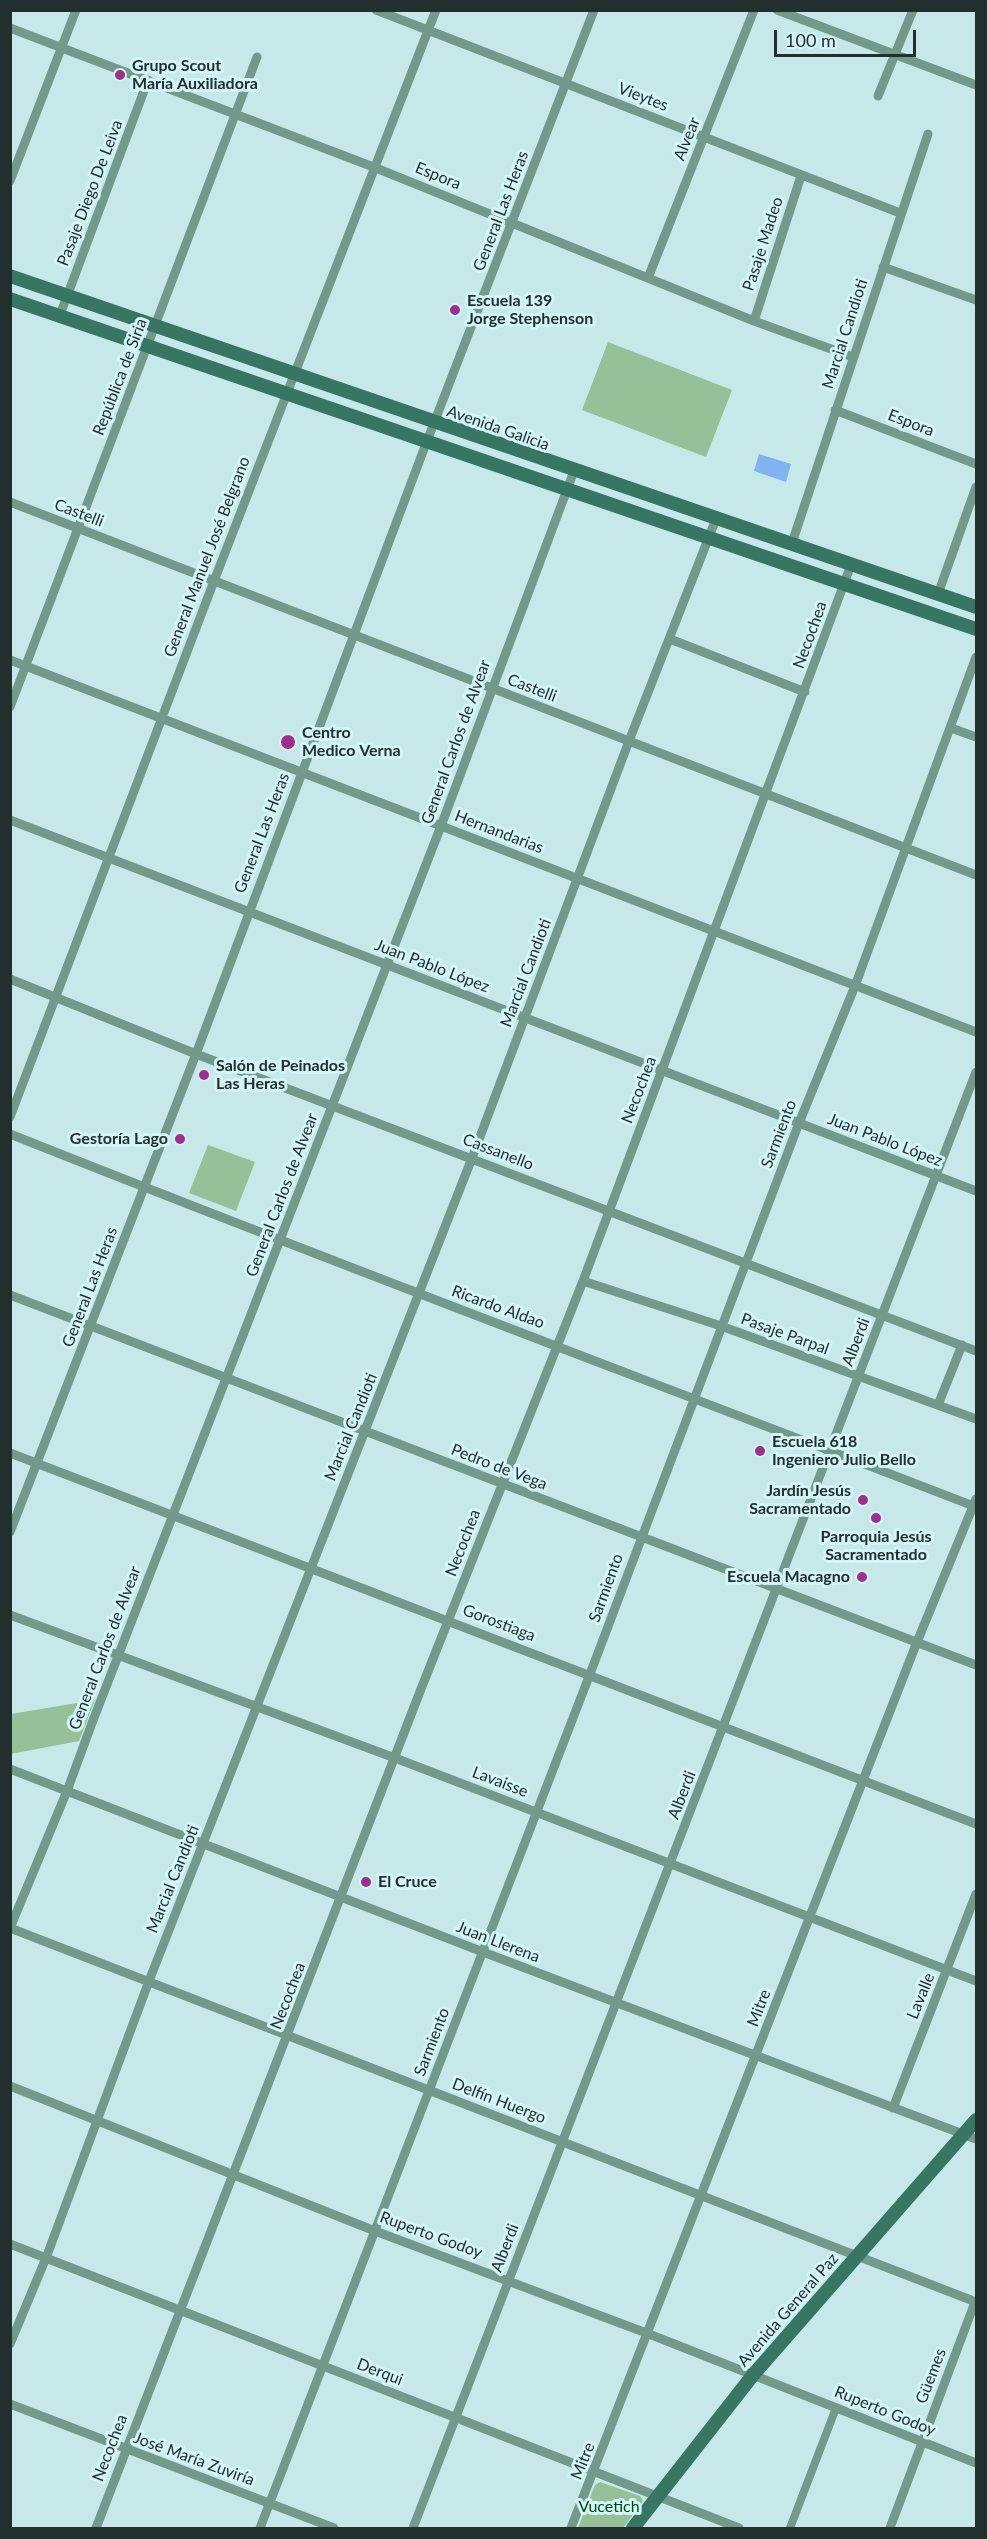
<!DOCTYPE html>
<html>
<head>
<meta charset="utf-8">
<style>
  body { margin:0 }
  #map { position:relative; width:987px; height:2539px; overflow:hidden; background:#c6e8e9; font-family:Lato,sans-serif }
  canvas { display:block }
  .frame { position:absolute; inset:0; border:12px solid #212f2f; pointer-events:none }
  .scale { position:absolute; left:774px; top:30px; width:142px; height:27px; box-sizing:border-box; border:3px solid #212f2f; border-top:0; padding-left:8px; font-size:18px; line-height:21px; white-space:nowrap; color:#212f2f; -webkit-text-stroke:4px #d3f5f7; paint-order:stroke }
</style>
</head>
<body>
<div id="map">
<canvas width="987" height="2539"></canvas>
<div class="frame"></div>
<div class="scale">100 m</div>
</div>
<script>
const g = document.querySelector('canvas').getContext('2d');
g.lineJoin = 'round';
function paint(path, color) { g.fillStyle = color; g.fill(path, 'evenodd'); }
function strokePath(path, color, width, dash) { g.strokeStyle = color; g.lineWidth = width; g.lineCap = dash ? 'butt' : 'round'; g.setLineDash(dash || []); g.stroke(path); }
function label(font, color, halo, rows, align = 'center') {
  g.font = font + ' Lato,sans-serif'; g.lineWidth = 6; g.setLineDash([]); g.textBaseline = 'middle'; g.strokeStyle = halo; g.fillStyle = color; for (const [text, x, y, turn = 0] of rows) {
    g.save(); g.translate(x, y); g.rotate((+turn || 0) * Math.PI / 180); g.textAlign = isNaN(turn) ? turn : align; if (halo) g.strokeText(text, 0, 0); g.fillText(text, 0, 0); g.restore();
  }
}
const green = new Path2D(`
  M608,342L732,390L706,457L582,410Z
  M208,1145L255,1162L236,1211L189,1193Z
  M95,1700L79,1741L11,1754V1714Z
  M600,2482L640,2496L643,2501L623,2528H578L595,2485Z`);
const water = new Path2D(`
  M759,454L791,464L786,482L754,471Z`);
const pedestrian = new Path2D(`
  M790,2528L836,2408`);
const minor = new Path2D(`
  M376,10L900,213
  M777,10L976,85
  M10,28L376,168L754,321L853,357
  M878,96L913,10
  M10,181L76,10
  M883,267L976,300
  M648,278L754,10
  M60,315L148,80
  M754,321L801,176
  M835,410L976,464
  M10,502L976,875
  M792,543L928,134
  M938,594L976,487
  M670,639L805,692
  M10,660L976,1032
  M10,707L257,57
  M951,728L976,737
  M10,820L976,1191
  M10,979L196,1054L976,1351
  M10,1117L214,581L436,10
  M10,1134C331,1262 655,1383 976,1507
  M583,1281L721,1326L976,1419
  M10,1295L976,1665
  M938,1405L962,1345
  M10,1453L976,1824
  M10,1532L196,1054L427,441L594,10
  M10,1615L395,1758L976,1981
  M10,1769L483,1952L976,2139
  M10,1928L67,1791L92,1723L441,826L574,471
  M10,1928L976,2302
  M10,2086L375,2231L649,2334L976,2463
  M893,2108L976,1894
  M10,2244L739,2528
  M10,2344L46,2258L149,1981L472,1158L629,741L716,519
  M10,2404L334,2528
  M96,2528L421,1689L583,1281L851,565
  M260,2528L590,1674L799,1123L855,986L976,657
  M413,2528L976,1072
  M571,2528L917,1642L976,1499
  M890,2528L975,2302`);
const secondary = new Path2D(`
  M10,276L976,607
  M10,299L976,629
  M633,2528L753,2375L976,2120`);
const markers = [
  [120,75,6,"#9e2f8d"],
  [455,310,6,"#9e2f8d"],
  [288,742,8,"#9e2f8d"],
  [204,1075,6,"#9e2f8d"],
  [180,1139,6,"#9e2f8d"],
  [760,1451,6,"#9e2f8d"],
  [863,1500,6,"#9e2f8d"],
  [876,1518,6,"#9e2f8d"],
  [862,1577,6,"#9e2f8d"],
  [366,1882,6,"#9e2f8d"]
];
const poiNames = [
  ["Grupo Scout",132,66],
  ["María Auxiliadora",132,84],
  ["Escuela 139",467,301],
  ["Jorge Stephenson",467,319],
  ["Centro",302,733],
  ["Medico Verna",302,751],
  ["Salón de Peinados",216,1066],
  ["Las Heras",216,1084],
  ["Gestoría Lago",168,1139,"right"],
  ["Escuela 618",772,1442],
  ["Ingeniero Julio Bello",772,1460],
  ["Jardín Jesús",851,1491,"right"],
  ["Sacramentado",851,1509,"right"],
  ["Parroquia Jesús",876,1537,"center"],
  ["Sacramentado",876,1555,"center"],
  ["Escuela Macagno",850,1577,"right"],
  ["El Cruce",378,1882]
];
const streetNames = [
  ["Vieytes",643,97,21],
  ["Alvear",687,139,-68],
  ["Espora",438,176,22],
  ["Pasaje Diego De Leiva",90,193,-69],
  ["General Las Heras",501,211,-69],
  ["Pasaje Madeo",763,244,-72],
  ["Marcial Candioti",845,334,-72],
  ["República de Siria",120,377,-69],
  ["Espora",911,423,21],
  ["Avenida Galicia",498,428,19],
  ["Castelli",79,513,21],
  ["General Manuel José Belgrano",207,557,-69],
  ["Necochea",810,635,-70],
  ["Castelli",532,688,21],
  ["General Carlos de Alvear",456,742,-70],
  ["Hernandarias",499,832,21],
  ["General Las Heras",262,833,-69],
  ["Juan Pablo López",432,966,21],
  ["Marcial Candioti",526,973,-69],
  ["Necochea",639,1090,-69],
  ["Sarmiento",779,1134,-69],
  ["Juan Pablo López",885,1140,21],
  ["Cassanello",498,1152,21],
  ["General Carlos de Alvear",282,1195,-69],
  ["General Las Heras",90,1287,-69],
  ["Ricardo Aldao",498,1307,20],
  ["Pasaje Parpal",785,1334,20],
  ["Alberdi",856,1342,-69],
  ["Marcial Candioti",351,1427,-68],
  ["Pedro de Vega",499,1467,21],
  ["Necochea",463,1543,-69],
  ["Sarmiento",606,1588,-70],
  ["Gorostiaga",499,1623,21],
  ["General Carlos de Alvear",105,1648,-69],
  ["Lavaisse",500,1782,21],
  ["Alberdi",682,1795,-69],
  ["Marcial Candioti",173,1879,-68],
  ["Juan Llerena",498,1942,21],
  ["Necochea",288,1996,-69],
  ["Lavalle",921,1996,-68],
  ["Mitre",759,2008,-69],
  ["Sarmiento",432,2042,-69],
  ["Delfín Huergo",499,2101,21],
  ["Ruperto Godoy",431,2235,20],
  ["Alberdi",505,2248,-69],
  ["Avenida General Paz",788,2310,-49],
  ["Derqui",380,2372,21],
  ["Güemes",931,2376,-69],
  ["Ruperto Godoy",885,2411,22],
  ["Necochea",110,2448,-69],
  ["José María Zuviría",194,2459,20],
  ["Mitre",583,2461,-68]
];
const parkNames = [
  ["Vucetich",609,2507]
];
paint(green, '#96c097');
paint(water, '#7fb3f1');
strokePath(pedestrian, '#72998c', 8);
strokePath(minor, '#72998c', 9);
strokePath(secondary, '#377664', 14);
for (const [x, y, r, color] of markers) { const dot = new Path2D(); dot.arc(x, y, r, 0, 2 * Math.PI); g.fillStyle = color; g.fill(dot); strokePath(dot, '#d3f5f7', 2); }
label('bold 16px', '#212f2f', '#d3f5f7', poiNames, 'left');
label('16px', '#212f2f', '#d3f5f7', streetNames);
label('16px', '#00480f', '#d3f5f7', parkNames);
</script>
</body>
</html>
